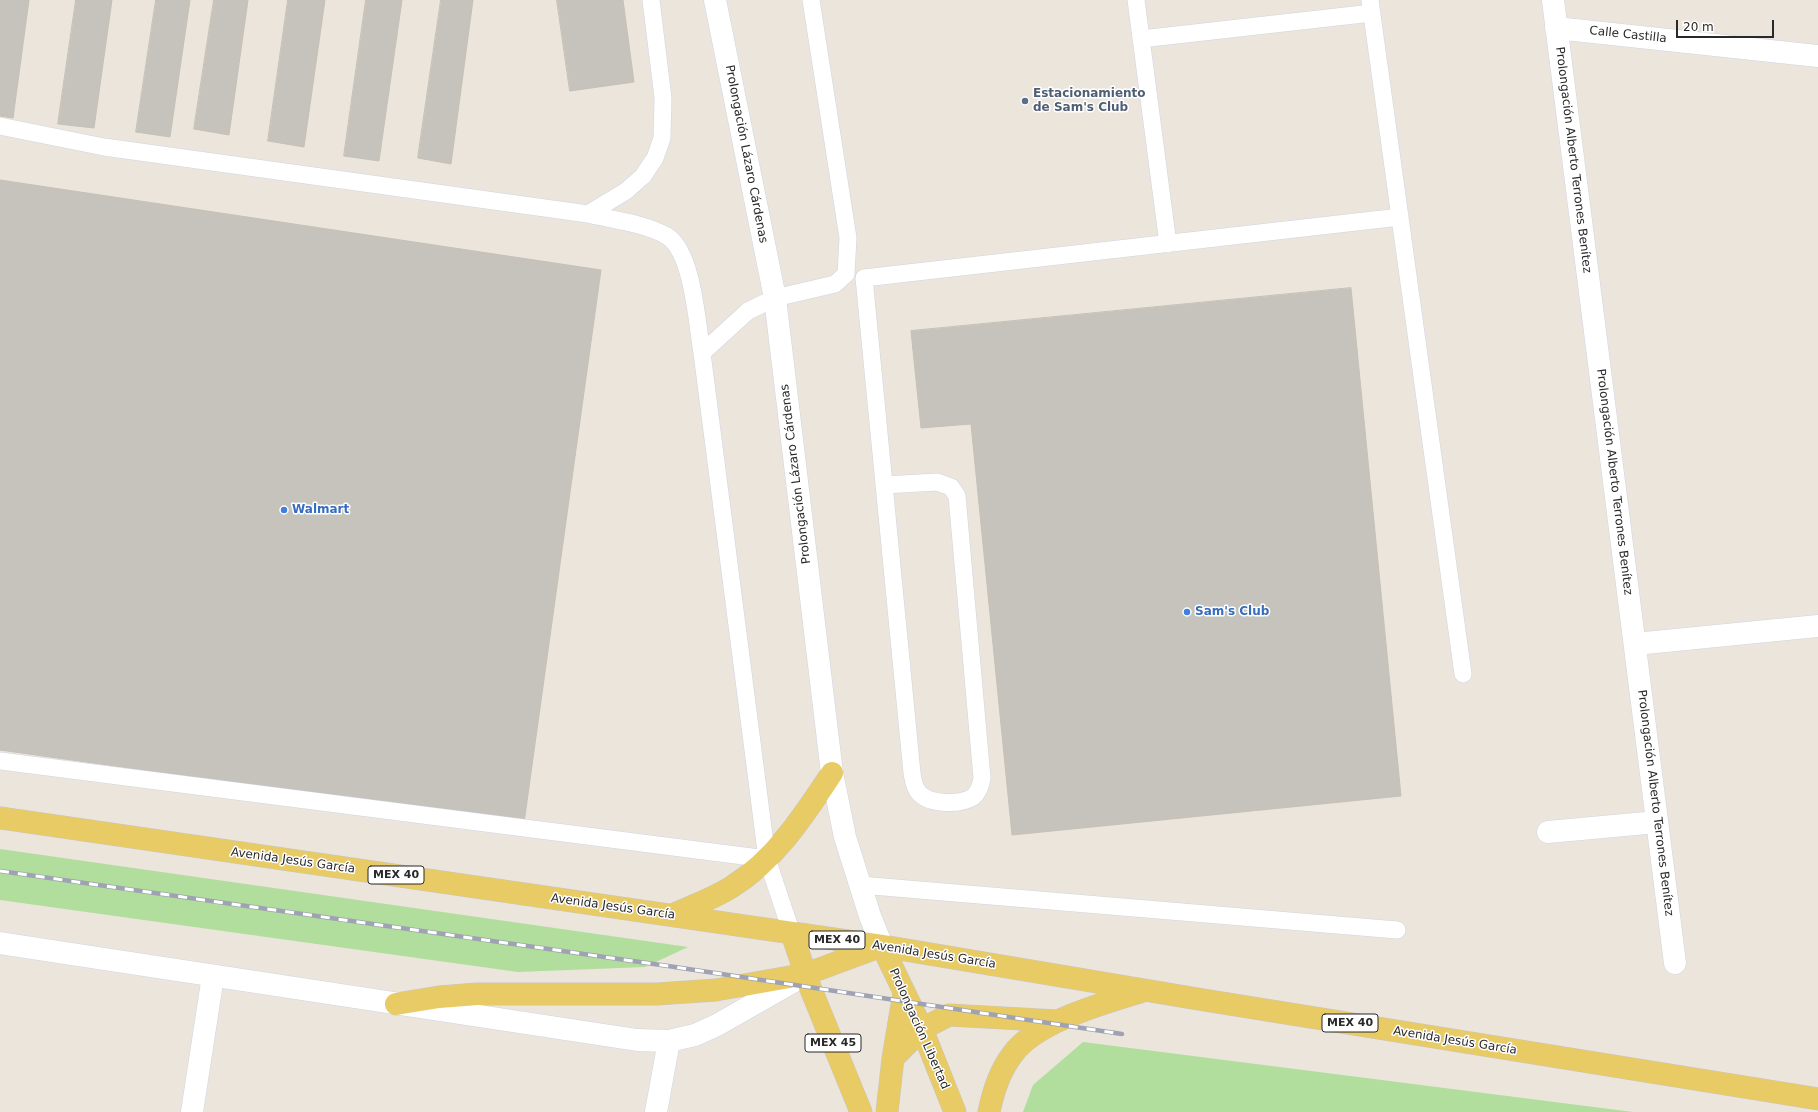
<!DOCTYPE html>
<html>
<head>
<meta charset="utf-8">
<style>
  body { margin:0 }
  #map { position:relative; width:1818px; height:1112px; overflow:hidden; background:#ebe5dc; font-family:"DejaVu Sans",sans-serif }
  canvas { display:block }
  .scale { position:absolute; left:1676px; top:20px; width:98px; height:18px; box-sizing:border-box; border:2px solid #292929; border-top:0; padding-left:5px; font-size:12px; line-height:14px; white-space:nowrap; color:#292929; -webkit-text-stroke:3px #fff; paint-order:stroke }
</style>
</head>
<body>
<div id="map">
<canvas width="1818" height="1112"></canvas>
<div class="scale">20 m</div>
</div>
<script>
const g = document.querySelector('canvas').getContext('2d');
g.lineJoin = 'round';
function paint(path, color) { g.fillStyle = color; g.fill(path, 'evenodd'); }
function strokePath(path, color, width, dash) { g.strokeStyle = color; g.lineWidth = width; g.lineCap = dash ? 'butt' : 'round'; g.setLineDash(dash || []); g.stroke(path); }
function label(font, color, halo, rows, align = 'center') {
  g.font = font + ' "DejaVu Sans",sans-serif'; g.lineWidth = 3; g.setLineDash([]); g.textBaseline = 'middle'; g.strokeStyle = halo; g.fillStyle = color; for (const [text, x, y, turn = 0] of rows) {
    g.save(); g.translate(x, y); g.rotate((+turn || 0) * Math.PI / 180); g.textAlign = isNaN(turn) ? turn : align; if (halo) g.strokeText(text, 0, 0); g.fillText(text, 0, 0); g.restore();
  }
}
const green = new Path2D(`
  M0,849L688,947L645,967L518,972L0,900Z
  M1083,1042L1633,1112H1023L1033,1085Z`);
const building = new Path2D(`
  M0,0H29L13,118L0,116Z
  M76,0H112L94,128L58,124Z
  M156,0H190L170,137L136,132Z
  M214,0H248L229,135L194,129Z
  M288,0H325L304,147L268,141Z
  M366,0H402L379,161L344,156Z
  M441,0H473L451,164L418,158Z
  M557,0H623L634,82L570,91Z
  M0,180L601,270L524,823L0,750Z
  M1351,288L1401,796L1012,835L971,424L921,428L911,331Z`);
const service = new Path2D(`
  M1136,0L1168,244
  M1370,0L1463,674
  M1141,39L1372,13
  M0,126L104,147L588,214C613,220 644,223 667,236C693,252 697,324 702,353L767,859L792,934
  M588,214L626,191L643,176L655,158L662,138L663,98L651,0
  M702,353L748,311L775,298L835,284L846,274L848,238L811,0
  M884,485L937,482L951,487L957,496L982,778C981,785 979,792 973,797C960,805 930,805 919,793C914,788 913,779 912,773L864,278L1400,217
  M0,761L767,859
  M860,885L1397,930`);
const minor = new Path2D(`
  M1553,0L1675,963
  M1556,28L1818,56
  M1635,644L1818,626
  M1548,832L1657,822
  M192,1112L213,976
  M656,1112L669,1041`);
const tertiary = new Path2D(`
  M0,943L637,1040L669,1041L695,1035L717,1025L803,976`);
const secondary = new Path2D(`
  M715,0L775,298L832,773L845,837L870,916L882,946`);
const primary = new Path2D(`
  M0,818L882,946L1204,1000L1818,1099
  M672,915C692,906 715,898 733,886C776,859 804,815 832,773
  M792,934L810,987L861,1112
  M882,946L922,1029L955,1112
  M396,1004L439,997L477,994H657L716,990L806,974L879,947
  M893,1058L922,1029L949,1015L1058,1021
  M887,1112L893,1058L904,993
  M989,1112C993,1092 1000,1071 1012,1055C1036,1021 1105,1003 1143,991`);
const rail = new Path2D(`
  M0,871L668,966L1122,1034`);
const markers = [
  [1025,101,4,"#5c6f8a"],
  [284,510,4,"#3f7fe0"],
  [1187,612,4,"#3f7fe0"]
];
const shields = [
  [396,875,56],
  [837,940,56],
  [1350,1023,56],
  [833,1043,56]
];
const shieldNames = [
  ["MEX 40",396,875],
  ["MEX 40",837,940],
  ["MEX 40",1350,1023],
  ["MEX 45",833,1043]
];
const streetNames = [
  ["Calle Castilla",1628,35,6],
  ["Prolongación Lázaro Cárdenas",746,154,79],
  ["Prolongación Alberto Terrones Benítez",1573,160,83],
  ["Prolongación Lázaro Cárdenas",796,474,-97],
  ["Prolongación Alberto Terrones Benítez",1614,482,83],
  ["Prolongación Alberto Terrones Benítez",1655,803,83],
  ["Avenida Jesús García",293,861,8],
  ["Avenida Jesús García",613,907,8],
  ["Avenida Jesús García",934,955,9],
  ["Prolongación Libertad",919,1029,66],
  ["Avenida Jesús García",1455,1041,9]
];
const serviceNames = [
  ["Estacionamiento",1033,94],
  ["de Sam's Club",1033,108]
];
const shopNames = [
  ["Walmart",292,510],
  ["Sam's Club",1195,612]
];
paint(green, '#b1de9c');
paint(building, '#c6c2bc');
strokePath(building, '#c6c0b6', 1);
strokePath(service, '#d1d4e1', 18);
strokePath(minor, '#d1d4e1', 23);
strokePath(tertiary, '#d1d4e1', 23);
strokePath(secondary, '#d1d4e1', 23);
strokePath(primary, '#c7c7c7', 23);
strokePath(service, '#fff', 17);
strokePath(minor, '#fff', 22);
strokePath(tertiary, '#fff', 22);
strokePath(secondary, '#fff', 22);
strokePath(primary, '#e8cb64', 22);
strokePath(rail, '#9fa2b3', 4.5);
strokePath(rail, '#fff', 3, [9]);
for (const [x, y, r, color] of markers) { const dot = new Path2D(); dot.arc(x, y, r, 0, 2 * Math.PI); g.fillStyle = color; g.fill(dot); strokePath(dot, '#fff', 1.5); }
for (const [x, y, w] of shields) { const box = new Path2D(); box.roundRect(x - w / 2, y - 9, w, 18, 3); g.fillStyle = '#fff'; g.fill(box); strokePath(box, '#292929', 1); }
label('bold 11px', '#292929', null, shieldNames);
label('12px', '#292929', '#fff', streetNames);
label('bold 12px', '#4e5e75', '#fff', serviceNames, 'left');
label('bold 12px', '#366cbe', '#fff', shopNames, 'left');
</script>
</body>
</html>
